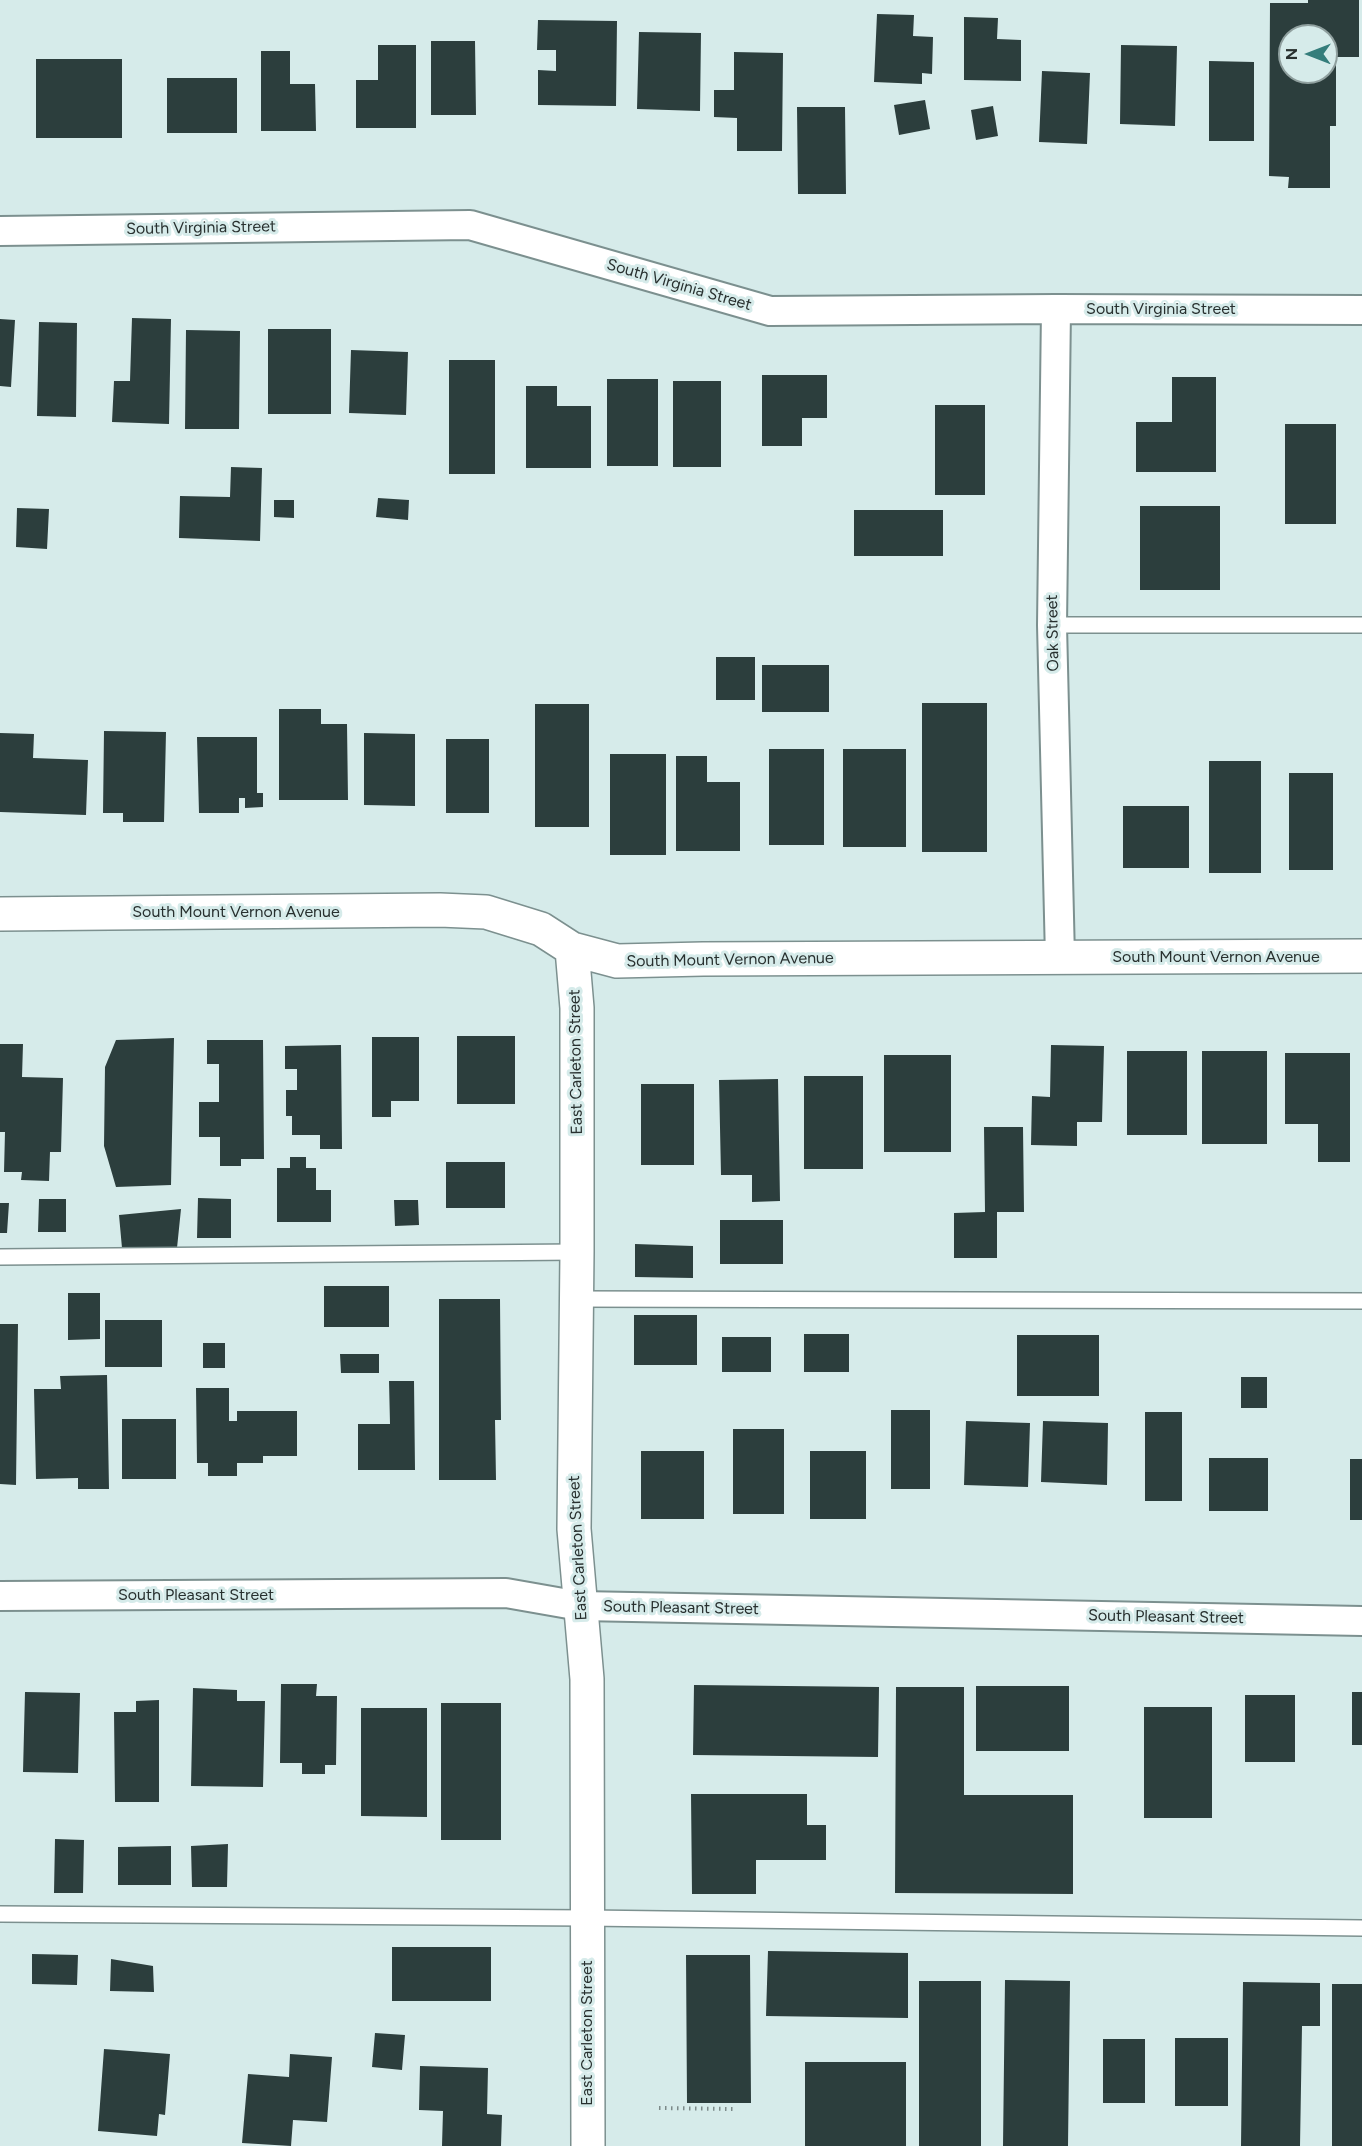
<!DOCTYPE html>
<html>
<head>
<meta charset="utf-8">
<style>
  body { margin:0 }
  #map { position:relative; width:1362px; height:2146px; overflow:hidden; background:#d6ebea; font-family:Figtree,sans-serif }
  canvas { display:block }
  .north { position:absolute; left:1278px; top:24px; width:60px; height:60px; box-sizing:border-box; background:#d6ebea; border:2px solid #90a09f; border-radius:50%; rotate:270deg; font-size:16px; font-weight:700; line-height:24px; text-align:center; color:#28302f }
  .north::after { content:''; display:block; margin:auto; width:21px; height:27px; background:#347d7b; clip-path:polygon(50% 0,100% 100%,50% 72%,0 100%) }
</style>
</head>
<body>
<div id="map">
<canvas width="1362" height="2146"></canvas>
<div class="north">N</div>
</div>
<script>
const g = document.querySelector('canvas').getContext('2d');
g.lineJoin = 'round';
function paint(path, color) { g.fillStyle = color; g.fill(path, 'evenodd'); }
function strokePath(path, color, width, dash) { g.strokeStyle = color; g.lineWidth = width; g.lineCap = dash ? 'butt' : 'round'; g.setLineDash(dash || []); g.stroke(path); }
function label(font, color, halo, rows, align = 'center') {
  g.font = font + ' Figtree,sans-serif'; g.lineWidth = 6; g.setLineDash([]); g.textBaseline = 'middle'; g.strokeStyle = halo; g.fillStyle = color; for (const [text, x, y, turn = 0] of rows) {
    g.save(); g.translate(x, y); g.rotate((+turn || 0) * Math.PI / 180); g.textAlign = isNaN(turn) ? turn : align; if (halo) g.strokeText(text, 0, 0); g.fillText(text, 0, 0); g.restore();
  }
}
const building = new Path2D(`
  M1308,0H1359V57H1336V126H1330V188H1288L1289,177L1269,176L1270,3H1308ZM1290,36H1326V72H1290Z
  M877,14L914,15L913,36L933,37L932,74L922,73V84L874,82Z
  M964,17L998,18L997,39L1021,40V81L964,80Z
  M538,20L617,21L616,106L538,105V70L556,71V50H537Z
  M639,32L701,33L700,111L637,109Z
  M431,41H475L476,115H431Z
  M378,45H416V128H356V80H378Z
  M1121,45L1177,46L1175,126L1120,124Z
  M261,51H290V84H315L316,131H261Z
  M734,52L783,53L782,151H737V118L714,117V90H734Z
  M36,59H122V138H36Z
  M1209,61L1254,62V141H1209Z
  M1042,71L1090,73L1087,144L1039,142Z
  M167,78H237V133H167Z
  M925,100L930,129L899,135L894,105Z
  M993,106L998,136L976,140L971,110Z
  M797,107H845L846,194H798Z
  M132,318L171,319L169,424L112,422L114,381H130Z
  M0,319L15,320L11,387L0,386Z
  M39,322L77,323L76,417L37,416Z
  M268,329H331V414H268Z
  M186,330L240,331L239,429H185Z
  M351,350L408,352L406,415L349,413Z
  M449,360H495V474H449Z
  M762,375H827V418H802V446H762Z
  M1172,377H1216V472H1136V422H1172Z
  M607,379H658V466H607Z
  M673,381H721V467H673Z
  M526,386H557V406H591V468H526Z
  M935,405H985V495H935Z
  M1285,424H1336V524H1285Z
  M231,467L262,468L260,541L179,538L180,496L230,497Z
  M378,498L409,500L408,520L376,517Z
  M274,500H294V518L274,517Z
  M1140,506H1220V590H1140Z
  M17,508L49,509L47,549L16,547Z
  M854,510H943V556H854Z
  M716,657H755V700H716Z
  M762,665H829V712H762Z
  M922,703H987V852H922Z
  M535,704H589V827H535Z
  M279,709H321V724H347L348,800H279Z
  M104,731L166,732L164,822H123V813H103Z
  M0,733L34,734L33,758L88,760L86,815L0,812Z
  M364,733L415,734V806L364,805Z
  M197,737H257V793H263V807L245,808V798H239V813H199Z
  M446,739H489V813H446Z
  M769,749H824V845H769Z
  M843,749H906V847H843Z
  M610,754H666V855H610Z
  M676,756H707V782H740V851H676Z
  M1209,761H1261V873H1209Z
  M1289,773H1333V870H1289Z
  M1123,806H1189V868H1123Z
  M457,1036H515V1104H457Z
  M372,1037H419V1101H391V1117H372Z
  M174,1038L171,1185L116,1187L104,1146L105,1067L116,1040Z
  M207,1040H263L264,1159H241V1166H220V1137H199V1102H219V1064H207Z
  M0,1044H23L22,1077L63,1078L61,1152H50L49,1181L21,1180L22,1172H4L5,1132H0Z
  M341,1045L342,1149H320V1135H292V1116H286V1090H297V1069H285V1046Z
  M1051,1045L1104,1046L1102,1122H1077V1146L1031,1145L1032,1096L1050,1097Z
  M1127,1051H1187V1135H1127Z
  M1202,1051H1267V1144H1202Z
  M1285,1053H1350V1162H1318V1124H1285Z
  M884,1055H951V1152H884Z
  M804,1076H863V1169H804Z
  M778,1079L780,1201L752,1202V1175H721L719,1080Z
  M641,1084H694V1165H641Z
  M984,1127H1023L1024,1212H997V1258H954V1213L985,1212Z
  M290,1157H306V1168H316V1190H331V1222H277V1168H290Z
  M446,1162H505V1208H446Z
  M198,1198L231,1199V1238H197Z
  M39,1199H66V1232H38Z
  M394,1200H418L419,1225L395,1226Z
  M0,1203H9L7,1233H0Z
  M181,1209L177,1248H122L119,1215Z
  M720,1220H783V1264H720Z
  M635,1244L693,1246V1278L635,1277Z
  M324,1286H389V1327H324Z
  M68,1293H100V1339L68,1340Z
  M439,1299H500L501,1420H495L496,1480H439Z
  M634,1315H697V1365H634Z
  M105,1320H162V1367H105Z
  M0,1324H18L16,1485L0,1484Z
  M804,1334H849V1372H804Z
  M1017,1335H1099V1396H1017Z
  M722,1337H771V1372H722Z
  M203,1343H225V1368H203Z
  M340,1354H379V1373H341Z
  M107,1375L109,1489H78V1478L36,1479L34,1389H61L60,1376Z
  M1241,1377H1267V1408H1241Z
  M389,1381H414L415,1470H358V1424H390Z
  M196,1388H229V1421H237V1411H297V1456H263V1463H237V1476H208V1463H197Z
  M891,1410H930V1489H891Z
  M1145,1412H1182V1501H1145Z
  M122,1419H176V1479H122Z
  M966,1421L1030,1423L1028,1487L964,1485Z
  M1043,1421L1108,1423L1107,1485L1041,1482Z
  M733,1429H784V1514H733Z
  M641,1451H704V1519H641Z
  M810,1451H866V1519H810Z
  M1209,1458H1268V1511H1209Z
  M1350,1459H1362V1520H1350Z
  M281,1684H317L316,1696H337L336,1765H325V1774H302V1763H280Z
  M694,1685L879,1687L878,1757L693,1755Z
  M976,1686H1069V1751H976Z
  M896,1687H964V1795H1073V1894L895,1893Z
  M193,1688L237,1690V1701H265L263,1787L191,1786Z
  M25,1692L80,1693L78,1773L23,1772Z
  M1352,1692H1362V1745H1352Z
  M1245,1695H1295V1762H1245Z
  M159,1700V1802H115L114,1712H136V1701Z
  M441,1703H501V1840H441Z
  M1144,1707H1212V1818H1144Z
  M361,1708H427V1817L361,1816Z
  M691,1794H807V1825H826V1860H756V1894H692Z
  M55,1839L84,1840L83,1893H54Z
  M228,1844L227,1887H192L191,1846Z
  M171,1846V1885H118V1847Z
  M392,1947H491V2001H392Z
  M768,1951L908,1953V2018L766,2016Z
  M32,1954L78,1955L77,1985L32,1984Z
  M686,1955H750L751,2103H687Z
  M111,1959L153,1966L154,1992L110,1991Z
  M1005,1980L1070,1981L1068,2146H1003Z
  M919,1981H981V2146H919Z
  M1243,1982L1320,1983V2026H1302L1300,2146H1241Z
  M1332,1984H1362V2146H1332Z
  M375,2033L405,2035L402,2070L372,2067Z
  M1175,2038H1228V2106H1175Z
  M1103,2039H1145V2103H1103Z
  M104,2049L170,2054L165,2115L159,2114L157,2136L98,2131Z
  M290,2054L332,2057L327,2122L293,2120L291,2146L242,2143L248,2074L289,2077Z
  M805,2062H906V2146H805Z
  M420,2066L488,2068L487,2114L502,2115L501,2146H442L443,2111L419,2110Z`);
const path = new Path2D(`
  M659,2108L733,2109`);
const lane = new Path2D(`
  M1052,625H1362
  M0,1257L577,1252
  M576,1299L1362,1301
  M0,1914L587,1918L1362,1928`);
const street = new Path2D(`
  M0,231L470,225L770,311L1056,309L1362,310
  M1056,309L1052,625L1060,958
  M0,1596L506,1593L580,1606L1362,1621`);
const secondary = new Path2D(`
  M0,914L440,910L486,912L541,929L572,949L617,961L703,959L1362,956
  M572,949L577,1008V1252L574,1529L587,1679L588,2146`);
const streetNames = [
  ["South Virginia Street",201,228,-1],
  ["South Virginia Street",679,285,16],
  ["South Virginia Street",1161,309],
  ["Oak Street",1053,633,-91],
  ["South Mount Vernon Avenue",236,912],
  ["South Mount Vernon Avenue",1216,957],
  ["South Mount Vernon Avenue",730,960,-1],
  ["East Carleton Street",576,1062,-91],
  ["East Carleton Street",578,1548,-93],
  ["South Pleasant Street",196,1595],
  ["South Pleasant Street",681,1608,1],
  ["South Pleasant Street",1166,1617,1],
  ["East Carleton Street",587,2033,-90]
];
paint(building, '#2c3e3d');
strokePath(lane, '#7c908f', 18);
strokePath(street, '#7c908f', 32);
strokePath(secondary, '#7c908f', 36);
strokePath(path, '#7c8a89', 4, [1.5, 4.5]);
strokePath(lane, '#fff', 15);
strokePath(street, '#fff', 28);
strokePath(secondary, '#fff', 33);
label('16px', '#28302f', '#d6ebea', streetNames);
</script>
</body>
</html>
